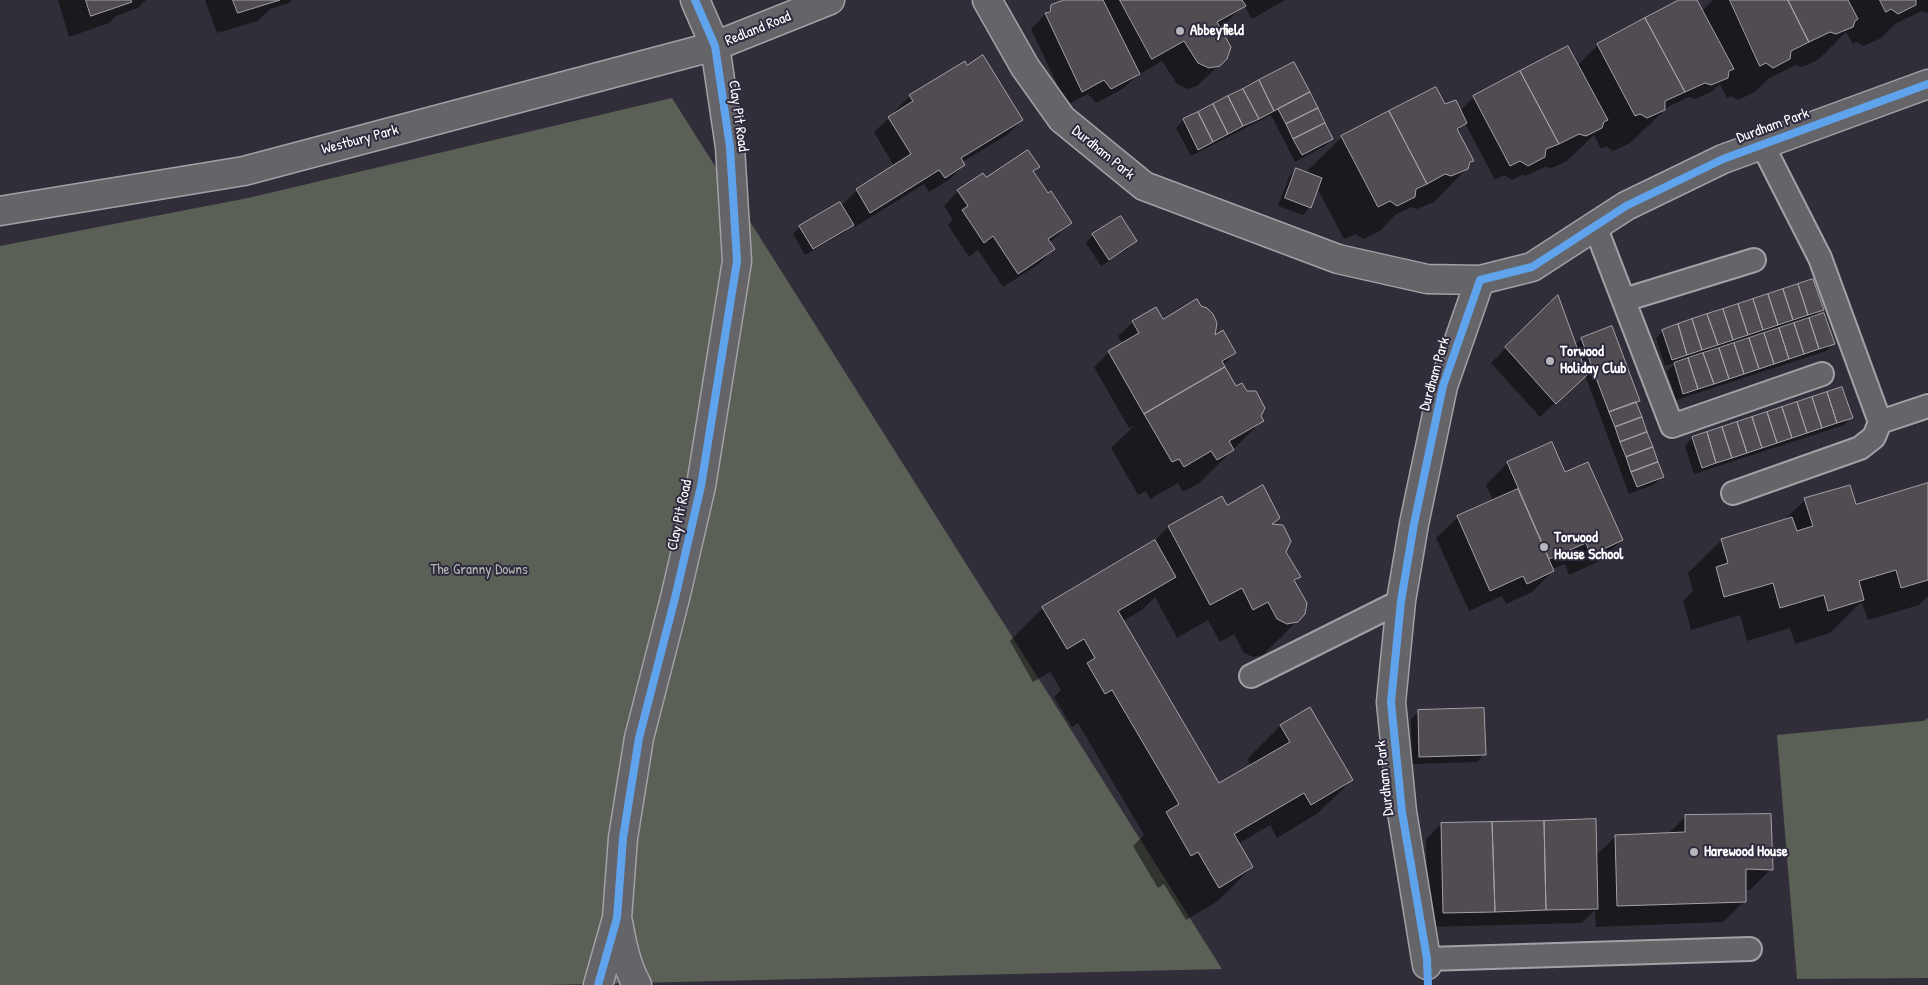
<!DOCTYPE html>
<html>
<head>
<meta charset="utf-8">
<style>
  body { margin:0 }
  canvas { display:block; background:#312e39 }
</style>
</head>
<body>
<canvas width="1928" height="985"></canvas>
<script>
const g = document.querySelector('canvas').getContext('2d');
g.lineJoin = 'round';
function paint(path, color) { g.fillStyle = color; g.fill(path, 'evenodd'); }
function strokePath(path, color, width, dash) { g.strokeStyle = color; g.lineWidth = width; g.lineCap = dash ? 'butt' : 'round'; g.setLineDash(dash || []); g.stroke(path); }
function label(font, color, halo, rows, align = 'center') {
  g.font = font + ' "Patrick Hand",sans-serif'; g.lineWidth = 4; g.setLineDash([]); g.textBaseline = 'middle'; g.strokeStyle = halo; g.fillStyle = color; for (const [text, x, y, turn = 0] of rows) {
    g.save(); g.translate(x, y); g.rotate((+turn || 0) * Math.PI / 180); g.textAlign = isNaN(turn) ? turn : align; if (halo) g.strokeText(text, 0, 0); g.fillText(text, 0, 0); g.restore();
  }
}
const green = new Path2D(`
  M672,98L1222,969L549,985H0V246L248,198Z
  M1928,718V978L1797,979L1777,735L1923,721Z`);
const shadow = new Path2D(`
  M58,0H146L138,8L116,16L109,23L69,37Z
  M205,0H292L289,3L270,9L258,21L217,33Z
  M1067,0H1285L1252,19L1244,5L1219,29L1226,58L1197,86L1187,89L1177,84L1162,61L1135,77L1124,88L1096,103L1088,94L1067,105L1031,29L1052,7Z
  M1682,0H1696L1702,11L1713,0H1928V13L1922,11L1895,24L1881,38L1864,46L1857,42L1853,44L1846,32L1818,60L1802,67L1796,65L1769,78L1755,92L1738,100L1731,96L1727,98L1720,84L1711,92L1695,99L1689,97L1668,107L1630,143L1613,151L1606,146L1601,149L1594,135L1567,161L1552,168L1545,167L1525,176L1524,174L1512,180L1504,175L1495,180L1465,123L1457,132L1473,161L1467,168L1434,202L1417,209L1411,207L1395,215L1380,231L1363,239L1356,234L1344,239L1317,188L1310,207L1303,215L1278,206L1289,177L1296,169L1310,174L1308,170L1342,137L1435,88L1444,106L1460,111L1474,97L1577,66L1598,45Z
  M1293,64L1332,139L1325,146L1295,162L1271,115L1191,156L1176,128L1183,120Z
  M967,67L1022,120L1007,135L962,162L964,165L949,180L929,192L924,184L855,227L853,224L845,232L805,255L793,234L800,227L841,206L857,190L894,166L874,132L889,118L897,113L895,111L910,96Z
  M1038,167L1033,172L1071,223L1049,243L1053,249L1039,264L1003,287L978,250L969,257L948,225L953,220L944,206L958,191L986,179Z
  M1093,235L1135,241L1128,249L1101,266L1086,243Z
  M1557,297L1575,345L1582,339L1638,400L1635,404L1662,476L1655,484L1629,494L1585,375L1540,417L1491,363Z
  M1822,309L1813,318L1833,343L1826,351L1676,400L1667,371L1676,363L1665,366L1656,338L1663,331Z
  M1162,321L1213,337L1235,353L1223,365L1236,388L1262,421L1199,483L1183,492L1178,483L1150,499L1146,491L1138,495L1111,448L1134,426L1129,428L1094,367L1109,352L1123,345L1118,336L1133,322Z
  M1842,389L1851,417L1844,425L1694,474L1685,446L1692,438Z
  M1551,444L1564,474L1622,540L1600,561L1569,575L1565,564L1552,569L1553,571L1532,592L1506,604L1502,596L1469,611L1436,538L1458,517L1493,500L1486,485L1507,463Z
  M1928,487V596L1919,605L1868,620L1862,603L1859,604L1830,633L1795,644L1790,628L1747,641L1740,615L1691,630L1683,601L1693,591L1688,573L1722,540L1783,521L1805,500L1855,506Z
  M1222,498L1227,506L1279,518L1271,525L1299,577L1294,582L1297,621L1263,655L1253,657L1244,653L1234,634L1220,642L1208,620L1177,638L1155,597L1142,610L1123,621L1219,785L1251,766L1247,759L1280,726L1309,709L1352,780L1318,813L1277,838L1270,825L1238,844L1252,867L1218,901L1186,920L1164,884L1158,888L1133,846L1144,835L1078,723L1072,727L1054,697L1061,690L1050,672L1033,682L1010,641L1043,608L1153,543L1168,527Z
  M1418,712L1484,754L1477,762L1412,764L1411,719Z
  M1685,817L1771,869L1750,890H1745V901L1723,922L1596,927L1595,910L1582,923L1428,927L1426,839L1441,824L1595,856L1615,837L1668,834Z`);
const building = new Path2D(`
  M86,0H131L132,2L91,16Z
  M233,0H280L238,13Z
  M1064,0H1103L1140,74L1111,89L1104,80L1082,92L1045,13L1050,12L1051,5Z
  M1120,0H1242L1246,6L1217,22L1231,47L1227,59L1220,66L1209,68L1198,63L1184,41L1152,59Z
  M1679,0H1697L1734,69L1729,71L1728,78L1711,85L1705,83L1685,92L1645,18Z
  M1730,0H1788L1809,42L1791,51L1790,59L1773,68L1766,63L1760,66Z
  M1788,0H1848L1858,19L1855,21L1853,27L1836,34L1830,32L1809,42Z
  M1880,0H1916V5L1898,14L1891,9L1886,12Z
  M1645,18L1685,92L1665,101V110L1647,118L1640,114L1635,116L1597,44Z
  M1568,46L1608,120L1604,122L1602,128L1586,136L1579,134L1559,144L1520,71Z
  M983,55L1023,120L961,158L965,165L945,178L939,170L870,213L856,189L911,154L888,117L913,101L909,95L965,61L967,65Z
  M1294,62L1310,92L1274,111L1259,80Z
  M1520,71L1559,144L1546,149L1545,157L1528,166L1520,161L1510,166L1473,96Z
  M1259,80L1274,111L1259,119L1243,89Z
  M1436,87L1445,104L1456,100L1467,123L1457,129L1474,161L1470,162L1468,169L1451,176L1445,174L1427,184L1389,111Z
  M1243,89L1259,119L1243,126L1228,96Z
  M1310,92L1318,108L1286,124L1278,109Z
  M1228,96L1243,126L1228,134L1213,104Z
  M1213,104L1228,134L1213,142L1198,112Z
  M1318,108L1325,123L1293,139L1286,124Z
  M1389,111L1427,184L1416,189L1415,197L1397,206L1390,201L1378,207L1341,136Z
  M1198,112L1213,142L1198,150L1183,119Z
  M1325,123L1333,139L1302,155L1293,139Z
  M1028,150L1040,167L1033,171L1048,193L1051,191L1072,223L1048,239L1055,249L1018,274L993,236L984,243L962,210L968,206L957,190L983,173L986,177Z
  M1296,168L1322,178L1311,208L1285,198Z
  M840,202L854,225L813,249L799,226Z
  M1121,216L1137,241L1109,260L1092,234Z
  M1813,279L1824,310L1808,315L1798,284Z
  M1798,284L1808,315L1793,320L1783,289Z
  M1783,289L1793,320L1778,325L1768,294Z
  M1768,294L1778,325L1763,330L1753,299Z
  M1558,295L1587,375L1556,404L1505,347Z
  M1197,299L1201,306L1207,308L1213,314L1217,323L1215,335L1223,330L1236,353L1222,361L1225,367L1144,414L1108,351L1139,333L1132,321L1156,307L1163,319Z
  M1753,299L1763,330L1748,335L1738,304Z
  M1738,304L1748,335L1733,340L1723,309Z
  M1723,309L1733,340L1718,345L1707,314Z
  M1824,313L1835,344L1819,349L1809,318Z
  M1707,314L1718,345L1702,350L1692,319Z
  M1809,318L1819,349L1804,354L1794,323Z
  M1692,319L1702,350L1687,355L1678,324Z
  M1794,323L1804,354L1789,359L1779,328Z
  M1678,324L1687,355L1672,360L1662,330Z
  M1612,326L1640,401L1609,412L1581,338Z
  M1779,328L1789,359L1774,364L1764,333Z
  M1764,333L1774,364L1759,369L1749,338Z
  M1749,338L1759,369L1744,374L1734,343Z
  M1734,343L1744,374L1729,379L1719,348Z
  M1719,348L1729,379L1714,384L1703,353Z
  M1703,353L1714,384L1698,389L1688,358Z
  M1688,358L1698,389L1683,394L1674,363Z
  M1225,367L1236,386L1242,383L1247,391H1256L1265,408L1261,416L1264,421L1229,441L1234,450L1217,460L1211,451L1184,467L1179,459L1172,462L1144,414Z
  M1842,387L1853,418L1837,423L1827,392Z
  M1827,392L1837,423L1822,428L1812,397Z
  M1812,397L1822,428L1807,433L1797,402Z
  M1636,402L1642,417L1615,427L1609,412Z
  M1797,402L1807,433L1792,438L1782,407Z
  M1782,407L1792,438L1777,443L1767,412Z
  M1767,412L1777,443L1762,448L1752,417Z
  M1642,417L1647,432L1620,442L1615,427Z
  M1752,417L1762,448L1747,453L1737,422Z
  M1737,422L1747,453L1732,458L1722,427Z
  M1722,427L1732,458L1716,463L1707,432Z
  M1647,432L1653,447L1626,457L1620,442Z
  M1707,432L1716,463L1702,468L1692,437Z
  M1552,442L1565,472L1588,462L1623,540L1591,555L1586,543L1549,559L1507,462Z
  M1653,447L1658,462L1631,472L1626,457Z
  M1658,462L1664,477L1637,487L1631,472Z
  M1928,483V580L1901,588L1896,570L1859,581L1864,600L1828,611L1824,595L1780,608L1773,583L1724,597L1716,567L1728,563L1721,539L1792,517L1797,531L1813,526L1804,498L1850,485L1856,504Z
  M1263,485L1280,518L1272,524L1283,525L1291,541L1286,552L1301,577L1294,580L1307,603L1305,614L1298,622L1287,624L1277,619L1268,602L1253,610L1242,588L1210,605L1168,526L1222,496L1227,505Z
  M1518,489L1554,571L1527,584L1523,576L1490,591L1457,516Z
  M1155,540L1176,577L1118,611L1219,783L1290,742L1280,725L1310,707L1353,780L1311,805L1304,793L1234,834L1253,867L1219,888L1198,852L1191,856L1166,812L1179,804L1112,690L1105,694L1087,663L1095,658L1084,639L1067,649L1042,607Z
  M1484,708L1486,755L1419,757L1418,710Z
  M1771,814L1773,870L1746,869V902L1617,906L1615,835L1685,832V815Z
  M1596,819L1598,909L1546,910L1544,821Z
  M1544,821L1546,910L1495,912L1492,822Z
  M1492,822L1495,912L1443,913L1441,823Z`);
const lane = new Path2D(`
  M1595,226L1672,426L1822,374
  M1624,300L1754,260
  M1880,422L1928,406
  M1733,493L1860,448L1874,437L1880,422L1820,258L1762,144
  M1251,676L1401,601
  M1427,959L1750,949`);
const street = new Path2D(`
  M987,0L1025,67L1062,119L1144,186L1338,259L1427,279L1480,280
  M0,211L244,171L715,46L830,0
  M618,922C622,944 626,965 637,985
  M1427,965L1402,812L1391,702L1401,601L1414,524L1443,386L1480,280L1532,267L1626,206L1723,159L1928,84
  M598,985L617,918L623,838L639,738L675,598L701,486L737,261L730,147L715,46L695,0`);
const cycleway = new Path2D(`
  M598,985L617,918L623,838L639,738L675,598L701,486L737,261L730,147L715,46L695,0
  M1428,985L1427,959L1402,812L1391,702L1401,601L1414,524L1443,386L1480,280L1532,267L1626,206L1723,159L1928,84`);
const markers = [
  [1180,31,5,"#b7b6ba"],
  [1550,361,5,"#b7b6ba"],
  [1544,547,5,"#b7b6ba"],
  [1694,852,5,"#b7b6ba"]
];
const streetNames = [
  ["Redland Road",758,29,-22],
  ["Clay Pit Road",738,116,82],
  ["Durdham Park",1773,126,-20],
  ["Westbury Park",360,140,-15],
  ["Durdham Park",1103,153,39],
  ["Durdham Park",1435,374,-74],
  ["Clay Pit Road",680,515,-78],
  ["Durdham Park",1385,778,-96]
];
const poiNames = [
  ["Abbeyfield",1190,31],
  ["Torwood",1560,352],
  ["Holiday Club",1560,369],
  ["Torwood",1554,538],
  ["House School",1554,555],
  ["Harewood House",1704,852]
];
const parkNames = [
  ["The Granny Downs",479,570]
];
paint(green, '#5a6056');
paint(shadow, '#0007');
paint(building, '#504c51');
strokePath(building, '#a2a1a6', 1);
strokePath(lane, '#a2a1a6', 26);
strokePath(street, '#a2a1a6', 31);
strokePath(lane, '#656469', 22);
strokePath(street, '#656469', 28);
strokePath(cycleway, '#60a3ed', 8);
for (const [x, y, r, color] of markers) { const dot = new Path2D(); dot.arc(x, y, r, 0, 2 * Math.PI); g.fillStyle = color; g.fill(dot); strokePath(dot, '#2f2a3d', 2); }
label('15px', '#fff', '#2f2a3d', streetNames);
label('bold 15px', '#fff', '#2f2a3d', poiNames, 'left');
label('15px', '#b0b4ad', '#2f2a3d', parkNames);
</script>
</body>
</html>
